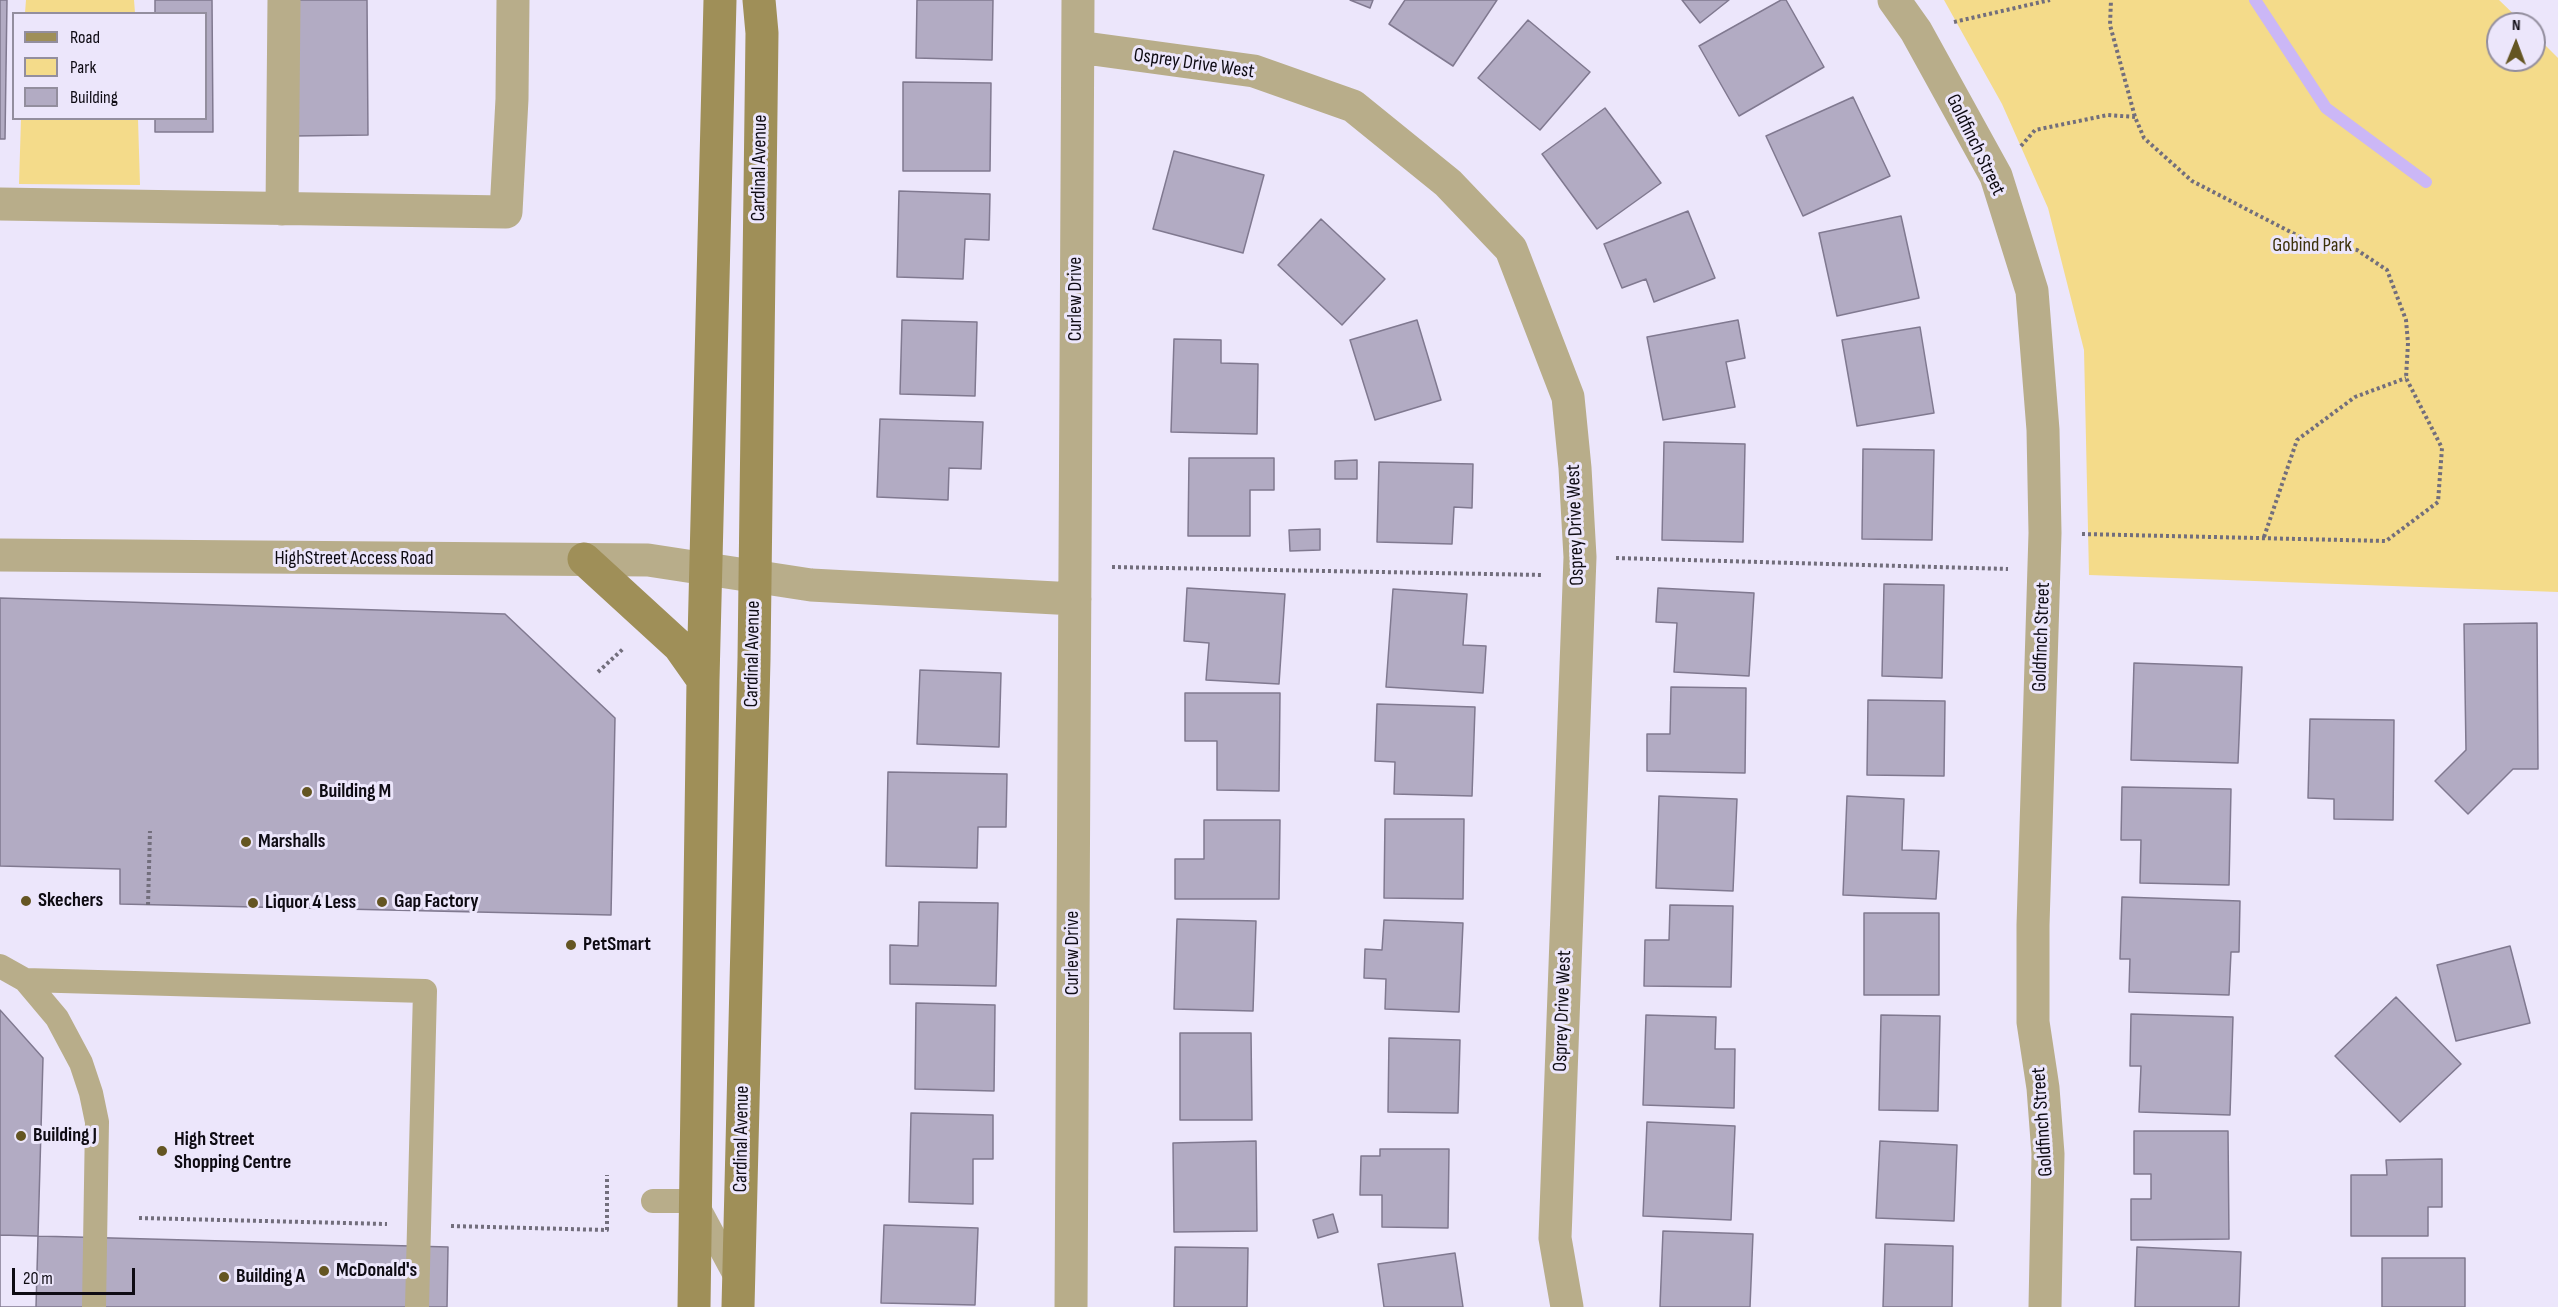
<!DOCTYPE html>
<html>
<head>
<meta charset="utf-8">
<style>
  body { margin:0 }
  #map { position:relative; width:2558px; height:1307px; overflow:hidden; background:#ece6fb; font-family:"Sofia Sans Condensed",sans-serif }
  canvas { display:block }
  .legend { position:absolute; left:12px; top:12px; width:195px; height:108px; box-sizing:border-box; background:#ece6fb; border:2px solid #938e9e; margin:0; padding:8px 10px; list-style:none; font-size:18px; color:#0e0b13 }
  .legend li { display:flex; align-items:center; gap:12px; height:30px }
  .legend b { width:30px; border:2px solid #938e9e }
  .north { position:absolute; left:2486px; top:12px; width:60px; height:60px; box-sizing:border-box; background:#ece6fb; border:2px solid #938e9e; border-radius:50%; rotate:1deg; font-size:16px; font-weight:700; line-height:24px; text-align:center; color:#0e0b13 }
  .north::after { content:''; display:block; margin:auto; width:21px; height:27px; background:#645522; clip-path:polygon(50% 0,100% 100%,50% 72%,0 100%) }
  .scale { position:absolute; left:12px; top:1268px; width:123px; height:27px; box-sizing:border-box; border:3px solid #0e0b13; border-top:0; padding-left:8px; font-size:18px; line-height:21px; white-space:nowrap; color:#0e0b13; -webkit-text-stroke:4px #ece6fb; paint-order:stroke }
</style>
</head>
<body>
<div id="map">
<canvas width="2558" height="1307"></canvas>
<ul class="legend">
<li><b style="height:8px;background:#9f8f58"></b>Road</li>
<li><b style="height:16px;background:#f4db8a"></b>Park</li>
<li><b style="height:16px;background:#b2abc3"></b>Building</li>
</ul>
<div class="north">N</div>
<div class="scale">20 m</div>
</div>
<script>
const g = document.querySelector('canvas').getContext('2d');
g.lineJoin = 'round';
function paint(path, color) { g.fillStyle = color; g.fill(path, 'evenodd'); }
function strokePath(path, color, width, dash) { g.strokeStyle = color; g.lineWidth = width; g.lineCap = dash ? 'butt' : 'round'; g.setLineDash(dash || []); g.stroke(path); }
function label(font, color, halo, rows, align = 'center') {
  g.font = font + ' "Sofia Sans Condensed",sans-serif'; g.lineWidth = 6; g.setLineDash([]); g.textBaseline = 'middle'; g.strokeStyle = halo; g.fillStyle = color; for (const [text, x, y, turn = 0] of rows) {
    g.save(); g.translate(x, y); g.rotate((+turn || 0) * Math.PI / 180); g.textAlign = isNaN(turn) ? turn : align; if (halo) g.strokeText(text, 0, 0); g.fillText(text, 0, 0); g.restore();
  }
}
const green = new Path2D(`
  M26,0H134L135,13H25Z
  M1944,0H2499L2524,24H2498V60H2534V34L2558,58V592L2089,575L2084,350L2048,208L2002,104Z
  M21,119H138L140,185L19,184Z`);
const stream = new Path2D(`
  M2255,0L2326,108L2426,182`);
const building = new Path2D(`
  M0,0H7L5,139H0Z
  M155,0H212L213,132H155V118H206V14H155Z
  M293,0H367L368,135L294,136Z
  M917,0H993L992,60L916,58Z
  M1350,0H1373L1370,8Z
  M1405,0H1497L1453,66L1389,24Z
  M1682,0H1729L1700,23Z
  M1781,0H1786L1824,67L1739,116L1699,46Z
  M1528,20L1590,72L1540,130L1478,78Z
  M903,82L991,83L990,171H903Z
  M1853,97L1890,176L1803,216L1766,136Z
  M1605,108L1661,183L1597,229L1542,154Z
  M1174,151L1264,175L1243,253L1153,229Z
  M899,191L990,194L989,240L965,239L963,279L897,277Z
  M1688,211L1715,278L1654,302L1646,279L1622,288L1604,244Z
  M1901,216L1919,298L1837,316L1819,233Z
  M1321,219L1385,279L1342,325L1278,265Z
  M902,320L977,322L975,396L900,394Z
  M1417,320L1441,400L1375,420L1350,340Z
  M1738,320L1745,358L1726,362L1735,407L1663,420L1647,337Z
  M1920,327L1934,413L1857,426L1842,340Z
  M1174,339L1221,340V363L1258,364L1257,434L1171,432Z
  M880,419L983,422L981,469L949,468L948,500L877,497Z
  M1664,442L1745,444L1743,542L1662,540Z
  M1863,449L1934,450L1932,540L1862,539Z
  M1189,458H1274V490H1250V536H1188Z
  M1357,460V479H1335V461Z
  M1379,462L1473,464L1472,508L1454,507L1452,544L1377,542Z
  M1320,529V550L1290,551L1289,530Z
  M1884,584L1944,585L1942,678L1882,676Z
  M1187,588L1285,594L1279,684L1206,680L1209,643L1184,641Z
  M1658,588L1754,593L1749,676L1674,672L1677,623L1656,622Z
  M1393,589L1467,594L1463,645L1486,646L1483,693L1386,687Z
  M0,598L505,614L615,718L611,915L120,904V869L0,866Z
  M2537,623L2538,769H2513L2468,814L2435,781L2466,750L2464,624Z
  M2134,663L2242,667L2238,763L2131,760Z
  M920,670L1001,673L999,747L917,744Z
  M1671,687L1746,688L1745,773L1647,771V734H1670Z
  M1185,693H1280L1279,791L1217,790V741H1185Z
  M1868,700L1945,701L1944,776L1867,775Z
  M1377,704L1475,707L1472,796L1394,794L1395,762L1375,761Z
  M2310,719L2394,720L2393,820L2334,819V799L2308,798Z
  M888,772L1007,774L1006,827H978L977,868L886,866Z
  M2122,787L2231,789L2229,885L2140,883L2141,840H2121Z
  M1659,796L1737,799L1733,891L1656,888Z
  M1847,796L1904,799L1902,850L1939,851L1936,899L1843,895Z
  M1385,819H1464L1463,899L1384,898Z
  M1204,820H1280L1279,899H1175V859H1204Z
  M2122,897L2240,901L2239,952H2231L2229,995L2129,992L2130,959H2120Z
  M919,902L998,903L996,986L890,984V945L918,946Z
  M1670,905L1733,906L1731,987L1644,986L1645,940H1669Z
  M1864,913H1939V995H1864Z
  M1177,919L1256,921L1253,1011L1174,1009Z
  M1384,920L1463,923L1459,1012L1385,1009L1386,979L1364,978L1365,949L1382,950Z
  M2510,946L2530,1023L2456,1041L2437,965Z
  M2396,997L2461,1064L2400,1122L2335,1056Z
  M916,1003L995,1005L994,1091L915,1089Z
  M0,1010L43,1058L36,1307H0Z
  M2131,1014L2233,1017L2230,1115L2139,1112L2141,1066H2130Z
  M1646,1015L1716,1017L1715,1049H1735L1734,1108L1643,1105Z
  M1881,1015L1940,1016L1938,1111L1879,1110Z
  M1180,1033H1251L1252,1120H1180Z
  M1389,1038L1460,1040L1458,1113L1388,1112Z
  M911,1113L993,1115V1159H973V1204L909,1202Z
  M1647,1122L1735,1126L1731,1220L1643,1216Z
  M2134,1131H2228L2229,1239L2131,1240V1199H2151V1174H2134Z
  M1256,1141L1257,1231L1174,1232L1173,1143Z
  M1880,1141L1957,1145L1954,1221L1876,1218Z
  M1380,1149H1449L1448,1228L1382,1227V1195H1360L1361,1156H1380Z
  M2442,1159V1207H2428V1236H2351V1175H2387L2386,1160Z
  M1333,1214L1338,1232L1318,1238L1313,1220Z
  M884,1225L978,1228L975,1305L881,1303Z
  M1663,1231L1753,1234L1750,1307H1660Z
  M0,1235L448,1247L447,1307H0Z
  M1885,1244L1953,1246L1952,1307H1883Z
  M1175,1247L1248,1248L1247,1307H1174Z
  M2137,1247L2241,1252L2239,1307H2135Z
  M1455,1253L1463,1307H1384L1378,1264Z
  M2382,1258H2465V1307H2382Z`);
const path = new Path2D(`
  M1954,22L2050,0
  M2021,146L2035,130L2108,115L2135,117
  M2082,534L2386,541L2438,502L2442,448L2406,378L2408,343L2406,320L2387,270L2357,250L2310,242L2192,181L2144,138L2135,117L2110,25L2111,0
  M2264,537L2297,440L2355,397L2406,378
  M1616,558L2008,569
  M1112,567L1542,575
  M598,672L624,648
  M148,905L150,831
  M139,1218L387,1224
  M451,1226L607,1230V1175`);
const lane = new Path2D(`
  M0,966L25,980L57,1018L81,1063L91,1093L97,1122L94,1307
  M25,980L425,991L417,1307
  M653,1201H695L738,1281`);
const street = new Path2D(`
  M1894,0L1916,31L1996,176L2032,291L2043,430L2045,533L2033,925V1022L2043,1088L2048,1154L2045,1307
  M1078,47L1254,71L1353,106L1448,183L1511,249L1568,397L1575,468L1580,557L1555,1238L1567,1307
  M0,204L506,212L512,99L513,0
  M282,209L284,0
  M0,555L648,560L811,585L1075,599
  M1071,1307L1078,0`);
const secondary = new Path2D(`
  M584,559L679,646L703,680
  M694,1307L703,680L720,0
  M738,1307L754,659L762,33L759,0`);
const markers = [
  [307,792,6,"#645522"],
  [246,842,6,"#645522"],
  [26,901,6,"#645522"],
  [382,902,6,"#645522"],
  [253,903,6,"#645522"],
  [571,945,6,"#645522"],
  [21,1136,6,"#645522"],
  [162,1151,6,"#645522"],
  [324,1271,6,"#645522"],
  [224,1277,6,"#645522"]
];
const streetNames = [
  ["Osprey Drive West",1194,64,8],
  ["Goldfinch Street",1975,145,64],
  ["Cardinal Avenue",760,168,-89],
  ["Curlew Drive",1076,299,-90],
  ["Osprey Drive West",1576,525,-92],
  ["HighStreet Access Road",354,559],
  ["Goldfinch Street",2042,637,-88],
  ["Cardinal Avenue",753,654,-89],
  ["Curlew Drive",1073,953,-90],
  ["Osprey Drive West",1563,1011,-88],
  ["Goldfinch Street",2043,1122,-94],
  ["Cardinal Avenue",742,1139,-89]
];
const parkNames = [
  ["Gobind Park",2312,246]
];
const poiNames = [
  ["Building M",319,792],
  ["Marshalls",258,842],
  ["Skechers",38,901],
  ["Gap Factory",394,902],
  ["Liquor 4 Less",265,903],
  ["PetSmart",583,945],
  ["Building J",33,1136],
  ["High Street",174,1140],
  ["Shopping Centre",174,1163],
  ["McDonald's",336,1271],
  ["Building A",236,1277]
];
paint(green, '#f4db8a');
strokePath(stream, '#cbb7f6', 12);
paint(building, '#b2abc3');
strokePath(building, '#807990', 1.5);
strokePath(path, '#726e7c', 4, [3, 3]);
strokePath(lane, '#b8ad8a', 24);
strokePath(street, '#b8ad8a', 33);
strokePath(secondary, '#9f8f58', 33);
for (const [x, y, r, color] of markers) { const dot = new Path2D(); dot.arc(x, y, r, 0, 2 * Math.PI); g.fillStyle = color; g.fill(dot); strokePath(dot, '#ece6fb', 2); }
label('20px', '#0e0b13', '#ece6fb', streetNames);
label('20px', '#3c310a', '#ece6fb', parkNames);
label('bold 20px', '#0e0b13', '#ece6fb', poiNames, 'left');
</script>
</body>
</html>
